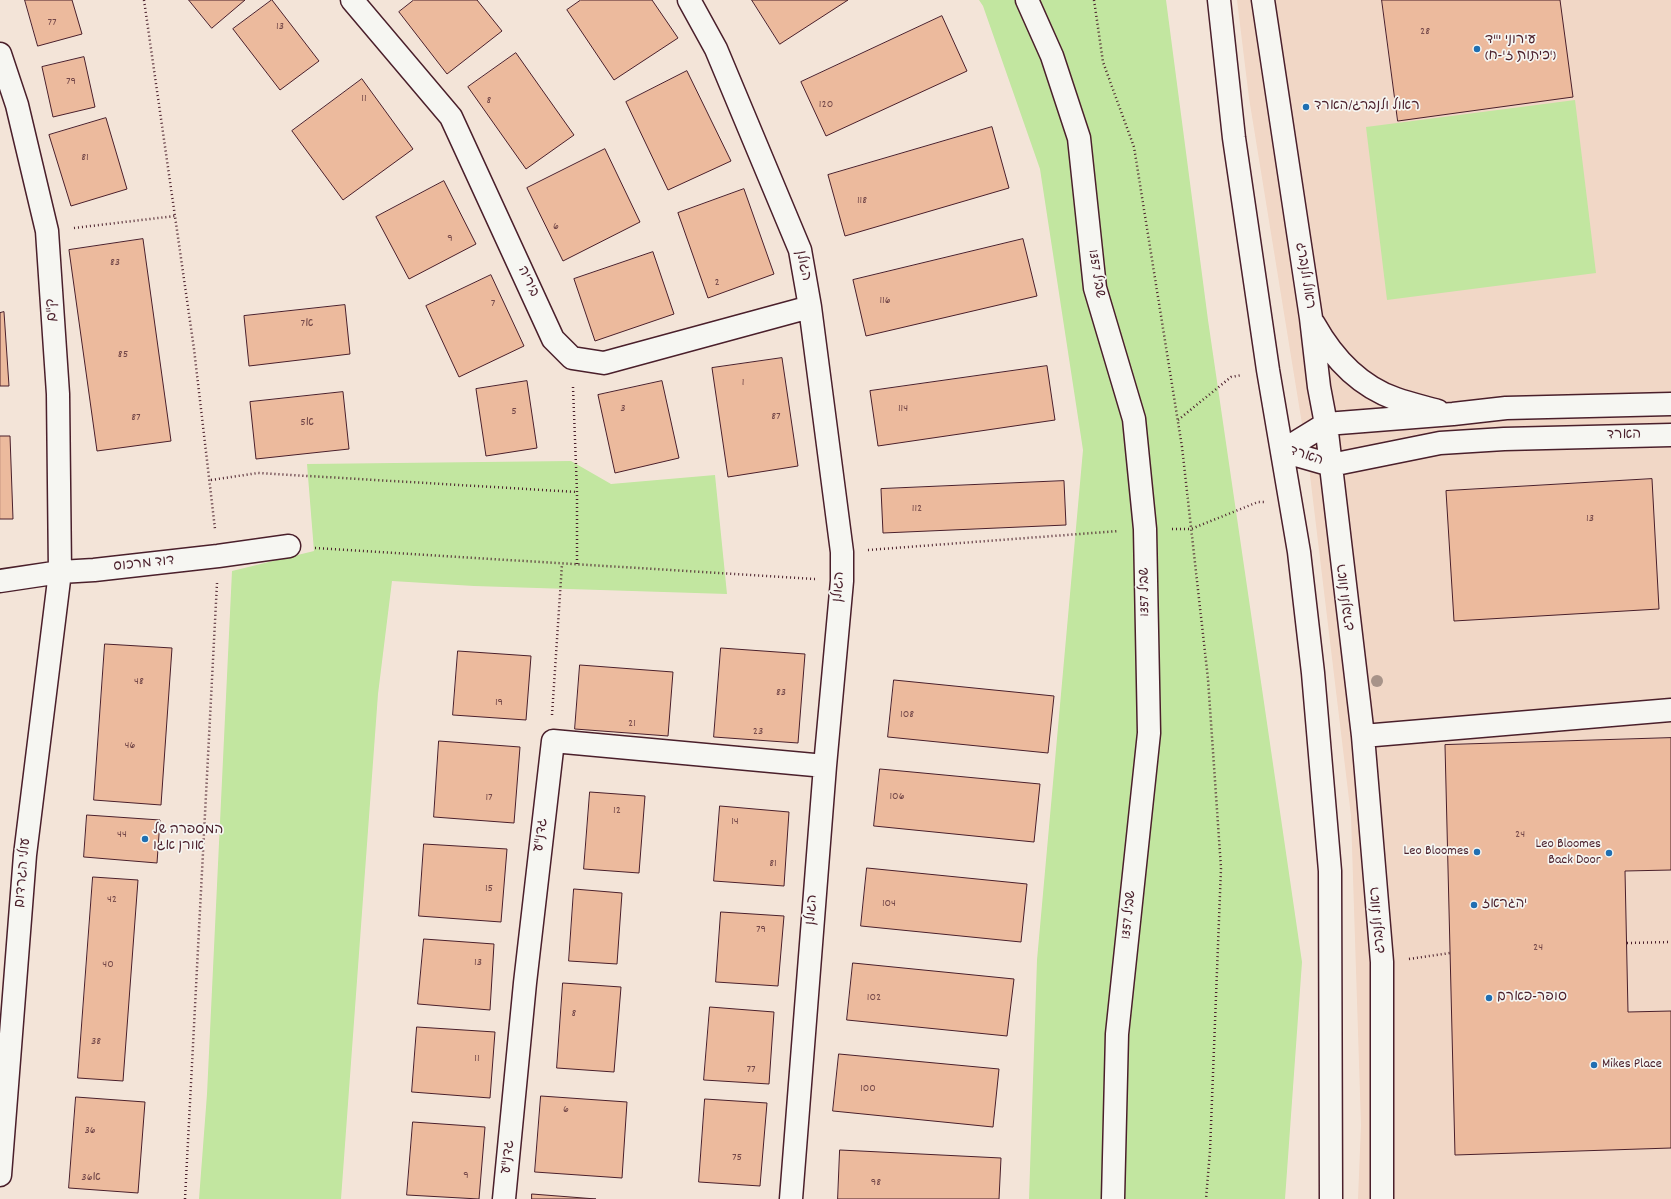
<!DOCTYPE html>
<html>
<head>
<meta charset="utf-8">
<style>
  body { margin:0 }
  canvas { display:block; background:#f3e4d8 }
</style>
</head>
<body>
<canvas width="1671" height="1199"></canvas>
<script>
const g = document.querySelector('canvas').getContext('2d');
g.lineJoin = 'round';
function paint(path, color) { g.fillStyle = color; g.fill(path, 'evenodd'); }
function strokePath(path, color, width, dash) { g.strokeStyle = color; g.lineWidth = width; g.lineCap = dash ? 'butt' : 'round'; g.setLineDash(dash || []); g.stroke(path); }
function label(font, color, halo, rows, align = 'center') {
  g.font = font + ' Dekko,"Playpen Sans Hebrew",sans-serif'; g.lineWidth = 3.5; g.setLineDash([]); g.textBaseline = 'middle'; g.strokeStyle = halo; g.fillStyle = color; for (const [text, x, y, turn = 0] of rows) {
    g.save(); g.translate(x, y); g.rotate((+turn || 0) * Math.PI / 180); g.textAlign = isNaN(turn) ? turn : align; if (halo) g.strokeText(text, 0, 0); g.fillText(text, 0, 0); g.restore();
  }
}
const built = new Path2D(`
  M1237,0H1671V1199H1358L1361,1125L1351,816L1309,467L1249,98Z`);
const green = new Path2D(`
  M979,0H1166L1208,320L1302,962L1285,1199H1029L1037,960L1083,450L1040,169L983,6Z
  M1575,100L1596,273L1387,300L1366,127Z
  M571,461L611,484L715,475L727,594L474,586L392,581L378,694L341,1199H199L207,1094L232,571L314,551L307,464Z`);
const building = new Path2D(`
  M25,0H72L82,34L38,46Z
  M189,0H245L212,28Z
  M272,0L319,61L280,90L233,29Z
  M414,0H477L502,31L447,74L399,12Z
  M581,0H652L678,38L614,80L567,10Z
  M752,0H848L780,44Z
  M1382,0H1560L1573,97L1398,121Z
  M942,16L967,71L826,136L801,82Z
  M516,53L574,135L526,169L468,87Z
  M84,57L95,107L53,117L42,67Z
  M687,71L731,161L668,190L626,102Z
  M362,79L413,149L343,200L292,131Z
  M106,118L127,189L71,206L49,135Z
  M992,127L1009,188L845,236L828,175Z
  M605,149L640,222L563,261L527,188Z
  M444,181L476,244L409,279L376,217Z
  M744,189L774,274L708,298L678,213Z
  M143,239L171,441L97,451L69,250Z
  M1023,239L1037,296L866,336L853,280Z
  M653,252L674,314L595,341L574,279Z
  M491,275L524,346L459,377L426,306Z
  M345,305L350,354L249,366L244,316Z
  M4,312L9,386H0V313Z
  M782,358L798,466L728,477L712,368Z
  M1047,366L1055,420L878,446L870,391Z
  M527,381L537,448L486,456L476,389Z
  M662,381L679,458L615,473L598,395Z
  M343,392L349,449L256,459L250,402Z
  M0,436H10L13,519H0Z
  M1652,479L1659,609L1454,621L1446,491Z
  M1064,481L1066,525L883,533L881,489Z
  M105,644L172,648L161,805L94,800Z
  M721,648L805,654L798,743L714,737Z
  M458,651L531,656L526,720L453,715Z
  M580,665L673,672L668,736L575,729Z
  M894,680L1054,696L1048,753L888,737Z
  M1671,738V870L1625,871L1628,1012L1671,1011V1148L1455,1155L1445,745Z
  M439,741L520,747L514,823L434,817Z
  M880,769L1040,784L1034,842L874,826Z
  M590,792L645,796L639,873L584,869Z
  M720,806L789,812L784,886L714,881Z
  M87,815L160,820L157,863L84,857Z
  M424,844L507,849L501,922L419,916Z
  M867,868L1027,884L1021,942L861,926Z
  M93,877L138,880L123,1081L78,1078Z
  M574,889L622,893L617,964L569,961Z
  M721,912L784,916L778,986L716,982Z
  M424,939L494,944L490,1010L418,1004Z
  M853,963L1014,979L1007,1036L847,1020Z
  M563,983L621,987L614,1072L557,1068Z
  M710,1007L774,1012L769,1084L704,1080Z
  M417,1027L495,1032L490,1098L412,1092Z
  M839,1054L999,1069L993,1127L833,1111Z
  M541,1096L627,1102L622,1178L535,1172Z
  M76,1097L145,1102L138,1193L69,1188Z
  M705,1099L767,1103L760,1186L699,1182Z
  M413,1122L485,1127L479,1199L407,1195Z
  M840,1150L1001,1158L999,1199H838Z
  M532,1194L596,1199H532Z`);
const path = new Path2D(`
  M144,0L194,349L215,529
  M1094,0L1103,62L1134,147L1182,447L1208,679L1221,868L1210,1151L1206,1199
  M74,228L175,216
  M573,387L577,492V564
  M1178,420L1231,377L1242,375
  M211,480L258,473L577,492
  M1172,529H1191L1258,502H1264
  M315,548L815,579
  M868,550L1119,531
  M552,715L562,564
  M1627,943L1671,942
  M1409,959L1450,953
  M185,1199L217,583`);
const minor = new Path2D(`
  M352,0L451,117L553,339L572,358L604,363L810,307
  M689,0L716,49L800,250L810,307L842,552V581L825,766L791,1199
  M1027,0L1052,56L1079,138L1095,288L1134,419L1145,529L1149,733L1117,1034L1113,1199
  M1219,0L1234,138L1268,370L1299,552L1313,673L1330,871L1331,1199
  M1263,0L1311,318L1319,387L1326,424L1363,736L1382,962V1199
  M0,54L17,105L47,231L58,394L60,572L25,855L0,1175
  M1314,324C1333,358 1359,386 1396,399C1410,404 1424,407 1438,411
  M1282,451L1326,424L1453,414L1506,408L1671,404
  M1282,451L1331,465L1440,443L1504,439L1671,435
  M0,581L60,572L94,570L218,556L289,546
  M1363,736L1671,710
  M504,1199L525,983L553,741L825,766`);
const trees = [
  [1377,681]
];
const markers = [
  [1477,49,4,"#1f6fb2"],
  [1306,107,4,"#1f6fb2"],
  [145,839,4,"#1f6fb2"],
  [1477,852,4,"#1f6fb2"],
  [1609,853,4,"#1f6fb2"],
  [1474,905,4,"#1f6fb2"],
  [1489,998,4,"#1f6fb2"],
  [1594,1065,4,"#1f6fb2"]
];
const numberNames = [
  ["77",52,23],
  ["13",280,27],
  ["28",1425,32],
  ["79",71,82],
  ["11",364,99],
  ["8",489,101],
  ["120",826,105],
  ["81",85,158],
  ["118",862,201],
  ["6",556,227],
  ["9",450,239],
  ["83",115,263],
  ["2",717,283],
  ["116",885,301],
  ["7",493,304],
  ["7א",307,324],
  ["85",123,355],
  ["1",743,383],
  ["3",623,409],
  ["114",903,409],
  ["5",514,412],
  ["87",776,417],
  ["87",136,418],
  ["5א",307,423],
  ["112",917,509],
  ["13",1590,519],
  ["48",139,682],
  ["83",781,693],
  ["19",499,703],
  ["108",907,715],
  ["21",632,724],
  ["23",758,732],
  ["46",130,746],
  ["106",897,797],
  ["17",489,798],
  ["12",617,811],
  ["14",735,822],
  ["44",122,835],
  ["24",1520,835],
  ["81",773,864],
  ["15",489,889],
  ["42",112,900],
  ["104",889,904],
  ["79",761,930],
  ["24",1538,948],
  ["13",478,963],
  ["40",108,965],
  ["102",874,998],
  ["8",574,1014],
  ["38",96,1042],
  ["11",477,1059],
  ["77",751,1070],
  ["100",868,1089],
  ["6",566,1110],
  ["36",90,1131],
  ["75",737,1158],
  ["9",466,1176],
  ["36א",91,1178],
  ["98",876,1183]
];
const poiNames = [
  ["עירוני י\"ד",1485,41],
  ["(כיתות ז'-ח')",1485,57],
  ["ראול ולנברג/הארד",1314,107],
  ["המספרה של",153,831],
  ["אורן אגו",153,847],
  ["Leo Bloomes",1601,845,"right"],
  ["Back Door",1601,861,"right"],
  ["Leo Bloomes",1469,852,"right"],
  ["הגראז'",1482,905],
  ["סופר-פארם",1497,998],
  ["Mikes Place",1602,1065]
];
const streetNames = [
  ["הגולן",802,266,78],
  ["שביל 1357",1095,274,81],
  ["ראול ולנברג",1304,276,81],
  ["ביריה",527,282,65],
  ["ק\"ם",53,310,-94],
  ["הארד",1624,436,-1],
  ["הארד",1306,457,18],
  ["דוד מרכוס",144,565,-6],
  ["הגולן",840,587,-86],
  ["שביל 1357",1146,592,-91],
  ["ראול ולנברג",1347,597,-97],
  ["גדנ\"ע",542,835,-83],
  ["עולי הגרדום",24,873,-85],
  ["הגולן",813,910,-86],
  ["שביל 1357",1130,915,-84],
  ["ראול ולנברג",1379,920,-95],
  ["גדנ\"ע",509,1157,-84]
];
paint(built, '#f1d7c6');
paint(green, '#c2e6a0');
paint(building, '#ecba9d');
strokePath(building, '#4a1f2b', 1);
strokePath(minor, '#4a1f2b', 25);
strokePath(path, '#4a1f2b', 2.5, [1, 3]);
strokePath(minor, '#f6f6f2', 22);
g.fillStyle = '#a79389';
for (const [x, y] of trees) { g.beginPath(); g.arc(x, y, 6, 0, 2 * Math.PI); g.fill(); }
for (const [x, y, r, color] of markers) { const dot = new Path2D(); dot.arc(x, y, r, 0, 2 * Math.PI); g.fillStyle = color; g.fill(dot); strokePath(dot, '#f6f6f2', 1.5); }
label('12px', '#724648', null, numberNames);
label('14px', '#4a1f2b', '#f6f6f2', poiNames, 'left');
label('14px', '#4a1f2b', '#f6f6f2', streetNames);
</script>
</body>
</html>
